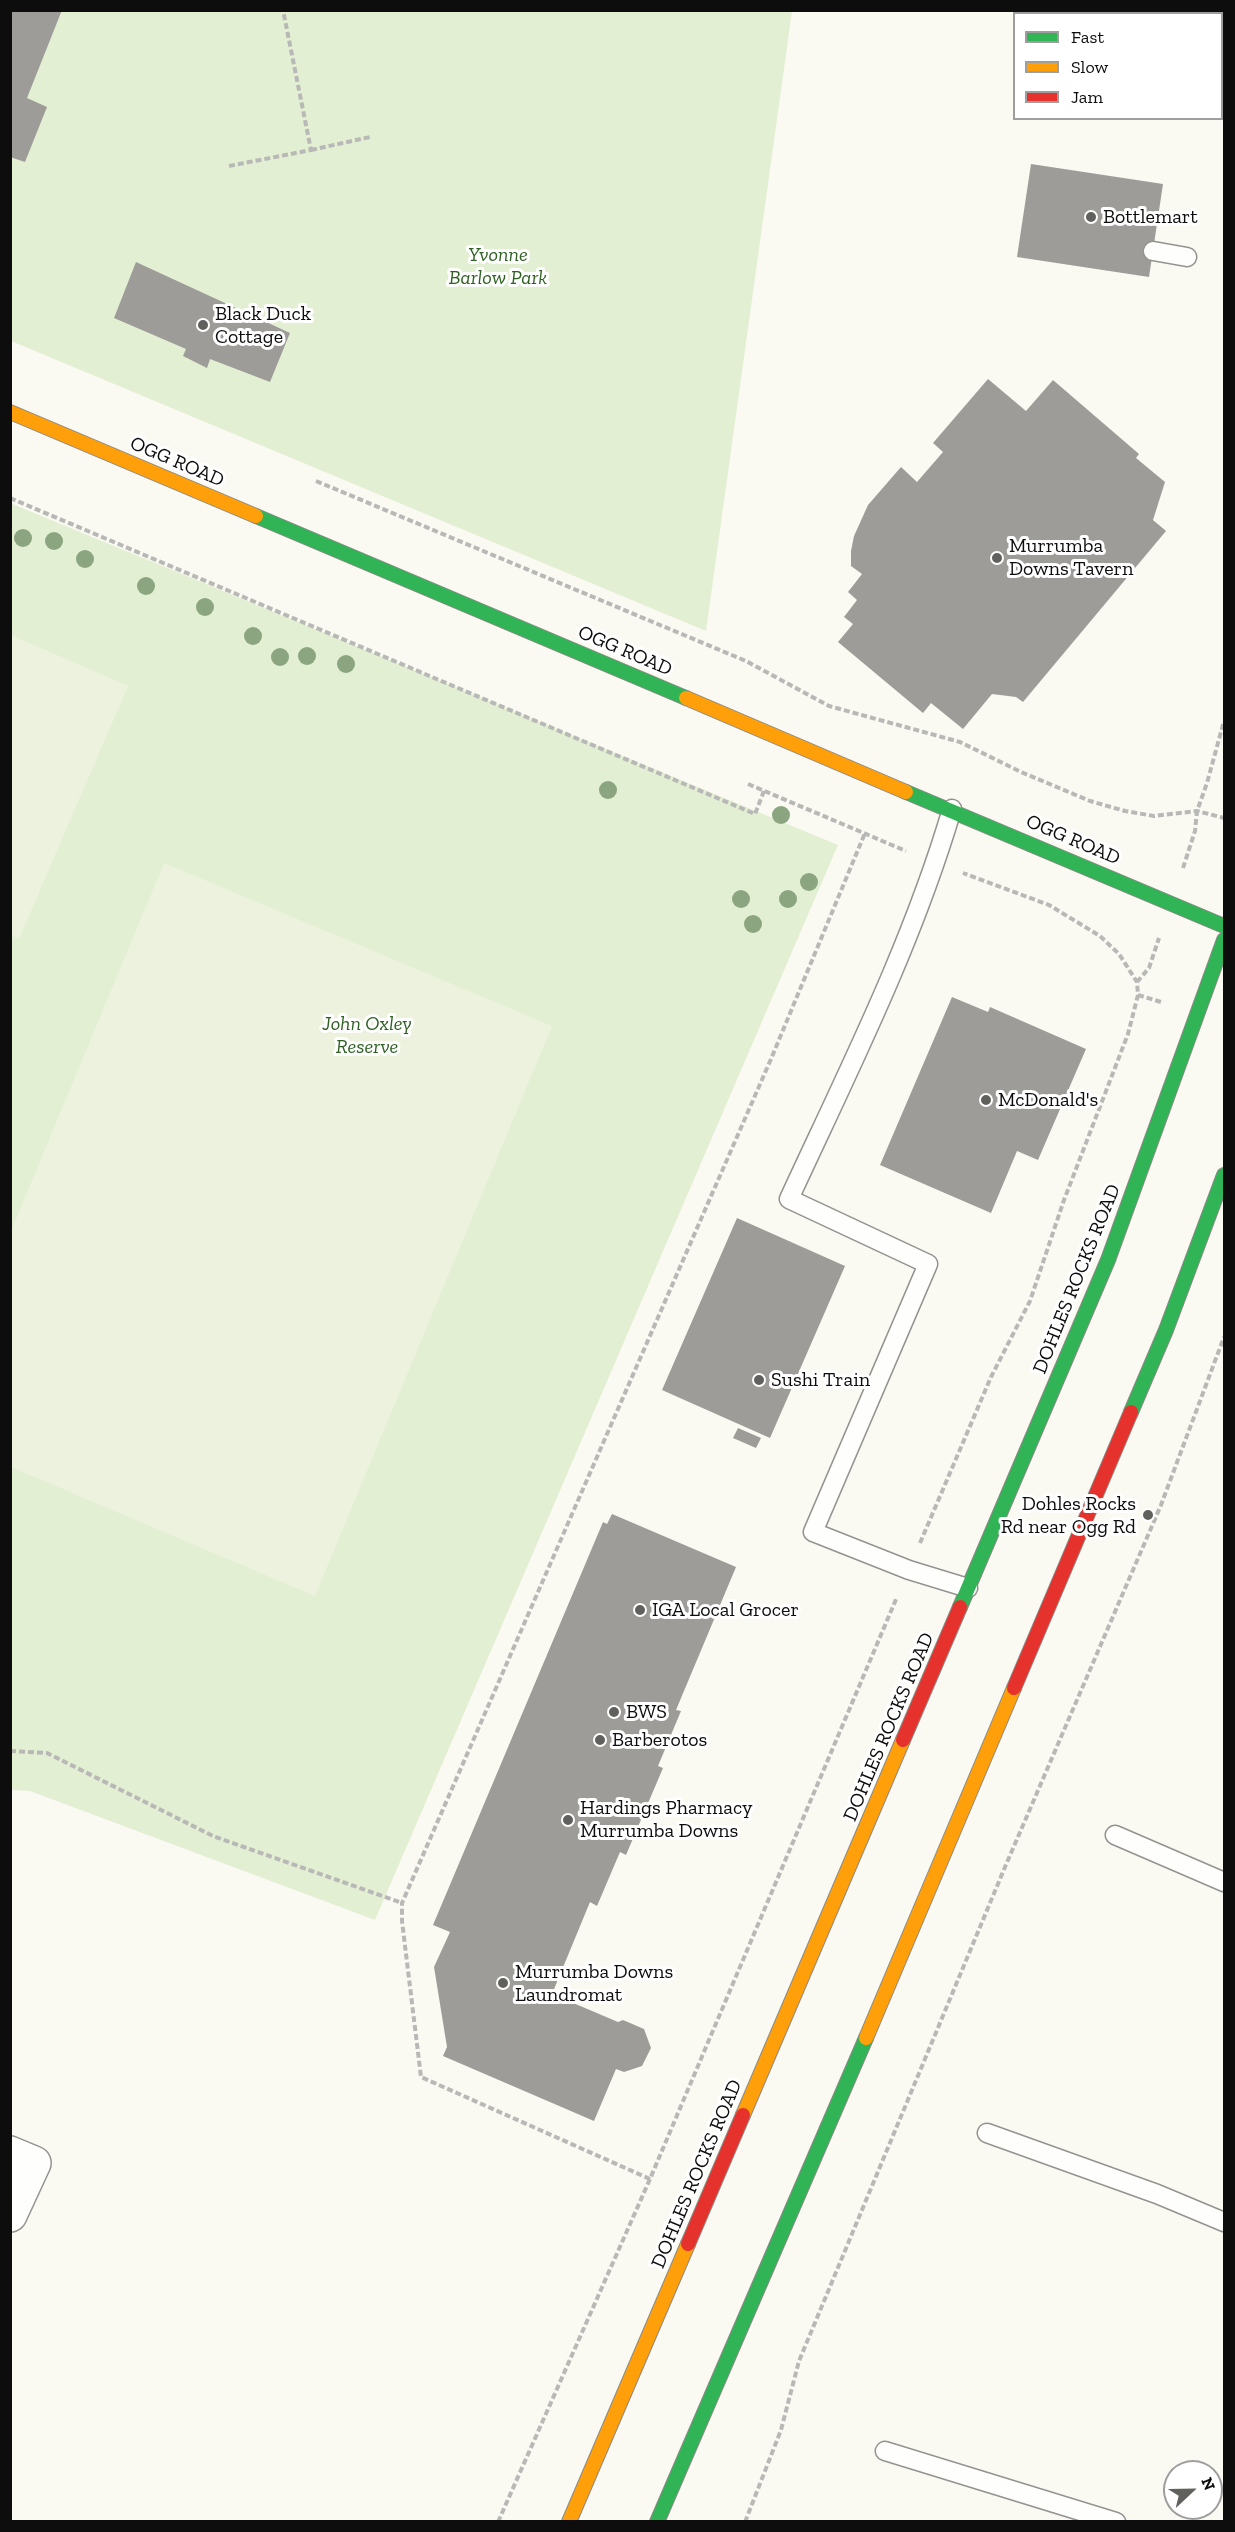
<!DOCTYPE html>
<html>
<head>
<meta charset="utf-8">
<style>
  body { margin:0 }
  #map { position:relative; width:1235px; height:2532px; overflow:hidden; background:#faf9f2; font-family:"Zilla Slab",serif }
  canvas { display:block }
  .frame { position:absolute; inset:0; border:12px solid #0d0d0d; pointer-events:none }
  .legend { position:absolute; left:1013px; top:12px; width:210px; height:108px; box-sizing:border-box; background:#fff; border:2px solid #9e9e9e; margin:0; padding:8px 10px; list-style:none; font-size:18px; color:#0d0d0d }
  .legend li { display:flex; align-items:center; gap:12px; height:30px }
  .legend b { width:30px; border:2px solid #9e9e9e }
  .north { position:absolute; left:1163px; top:2460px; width:60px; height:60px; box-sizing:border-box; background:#fff; border:2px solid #9e9e9e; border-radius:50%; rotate:68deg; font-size:16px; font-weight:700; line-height:24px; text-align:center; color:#0d0d0d }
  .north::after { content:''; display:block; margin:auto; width:21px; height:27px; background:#60605d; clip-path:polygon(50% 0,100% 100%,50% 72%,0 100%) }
</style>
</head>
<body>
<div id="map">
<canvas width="1235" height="2532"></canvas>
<div class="frame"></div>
<ul class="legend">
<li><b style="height:8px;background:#30b455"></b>Fast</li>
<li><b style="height:8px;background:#ff9f0a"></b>Slow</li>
<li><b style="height:8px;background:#e5322d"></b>Jam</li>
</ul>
<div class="north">N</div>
</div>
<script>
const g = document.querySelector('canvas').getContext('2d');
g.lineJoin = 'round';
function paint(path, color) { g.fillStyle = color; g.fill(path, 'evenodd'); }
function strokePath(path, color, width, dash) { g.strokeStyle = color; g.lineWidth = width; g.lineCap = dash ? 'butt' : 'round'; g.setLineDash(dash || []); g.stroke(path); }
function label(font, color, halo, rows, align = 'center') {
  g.font = font + ' "Zilla Slab",serif'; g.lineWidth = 6; g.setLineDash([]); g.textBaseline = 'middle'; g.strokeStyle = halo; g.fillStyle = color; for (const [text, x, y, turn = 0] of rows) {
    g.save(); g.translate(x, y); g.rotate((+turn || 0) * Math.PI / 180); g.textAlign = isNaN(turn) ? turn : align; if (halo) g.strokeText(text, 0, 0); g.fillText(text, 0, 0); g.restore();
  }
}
const green = new Path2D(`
  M10,11H792L706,631L11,341Z
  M10,503L838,845L375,1920L30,1791L11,1790Z`);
const pitch = new Path2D(`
  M11,635L128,686L19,939L10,935Z
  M164,863L552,1026L315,1596L11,1467V1231Z`);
const building = new Path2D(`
  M10,10H62L27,98L47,107L25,162L10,157Z
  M1162,10H1199V14H1161Z
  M1222,35H1224V84H1222Z
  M1031,164L1163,184L1149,277L1017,257Z
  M136,262L290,333L270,382L210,359L207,368L183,356L186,349L114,318Z
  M988,379L1026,411L1053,380L1139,454L1136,458L1165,482L1153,520L1166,531L1023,702L1016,697L992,694L963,729L931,703L923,713L838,642L853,624L844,617L857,600L848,592L862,574L851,566V551L854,536L868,505L901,467L917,482L943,452L933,443Z
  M952,997L988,1012L990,1007L1086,1049L1038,1160L1017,1151L991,1213L880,1165Z
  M737,1218L845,1266L770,1438L662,1390Z
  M738,1428L761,1438L756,1448L733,1438Z
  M612,1514L736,1567L676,1710L681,1711L658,1766L663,1768L626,1855L620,1852L597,1906L590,1902L552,1994L618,2022L623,2020L644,2029L651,2048L642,2066L624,2072L616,2069L594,2121L443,2056L447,2047L434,1967L450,1932L433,1925L603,1522L607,1524Z`);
const path = new Path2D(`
  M311,150L370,137
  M229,166L311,150L283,10
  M316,481L746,661L829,706L960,742L1021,772L1090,801L1125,811L1154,816L1197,811L1224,818
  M10,498L755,814L764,791
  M748,784L906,851
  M1183,868L1195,831L1197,811L1207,783L1224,721
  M1137,982L1149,968L1159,938
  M1138,995L1161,1002
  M920,1543L991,1377L1030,1301L1064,1200L1128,1034L1138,995L1137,982L1119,954L1100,936L1049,905L963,873
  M10,1751L47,1753L213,1836L402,1903
  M650,2179L421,2077L402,1921V1903L771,1059L865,833
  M498,2522L650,2179L897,1597
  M745,2522L781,2430L799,2361L1005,1867L1161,1505L1224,1337`);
const lane = new Path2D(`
  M1153,251L1187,257
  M952,809C912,945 848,1071 789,1199L928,1264L813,1532L909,1570L968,1588
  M1115,1835L1224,1882
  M987,2133L1157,2194L1224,2222
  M885,2451L1116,2522`);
const street = new Path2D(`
  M10,2153L34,2163L10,2215`);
const fast = new Path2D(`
  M256,516L686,698
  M906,792L1224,926
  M1131,1412L1166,1330L1224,1175
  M960,1607L1108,1260L1224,940
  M657,2522L866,2038`);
const slow = new Path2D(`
  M10,412L256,516
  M686,698L906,792
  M866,2038L1014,1688
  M743,2115L903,1740
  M569,2522L688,2244`);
const jam = new Path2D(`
  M1014,1688L1131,1412
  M903,1740L960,1607
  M688,2244L743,2115`);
const trees = [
  [23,538],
  [54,541],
  [85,559],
  [146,586],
  [205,607],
  [253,636],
  [307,656],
  [280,657],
  [346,664],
  [608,790],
  [781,815],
  [809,882],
  [741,899],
  [788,899],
  [753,924]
];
const markers = [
  [1091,217,6,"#60605d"],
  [203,325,6,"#60605d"],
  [997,558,6,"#60605d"],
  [986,1100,6,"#60605d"],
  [759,1380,6,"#60605d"],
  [1148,1515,6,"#60605d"],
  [640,1610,6,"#60605d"],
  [614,1712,6,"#60605d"],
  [600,1740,6,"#60605d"],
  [568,1820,6,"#60605d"],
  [503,1983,6,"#60605d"]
];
const poiNames = [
  ["Bottlemart",1103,217],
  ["Black Duck",215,314],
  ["Cottage",215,337],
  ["Murrumba",1009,546],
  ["Downs Tavern",1009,569],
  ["McDonald's",998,1100],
  ["Sushi Train",771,1380],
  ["Dohles Rocks",1136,1504,"right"],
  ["Rd near Ogg Rd",1136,1527,"right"],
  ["IGA Local Grocer",652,1610],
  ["BWS",626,1712],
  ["Barberotos",612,1740],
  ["Hardings Pharmacy",580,1808],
  ["Murrumba Downs",580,1831],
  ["Murrumba Downs",515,1972],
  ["Laundromat",515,1995]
];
const parkNames = [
  ["Yvonne",498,255],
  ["Barlow Park",498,278],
  ["John Oxley",367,1024],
  ["Reserve",367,1047]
];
const streetNames = [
  ["OGG ROAD",177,462,23],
  ["OGG ROAD",625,651,23],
  ["OGG ROAD",1073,840,23],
  ["DOHLES ROCKS ROAD",1077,1279,-68],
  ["DOHLES ROCKS ROAD",889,1727,-67],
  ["DOHLES ROCKS ROAD",697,2174,-67]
];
paint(green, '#e3efd3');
paint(pitch, '#ecf2dd');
paint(building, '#9d9c98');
strokePath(lane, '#949390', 21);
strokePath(street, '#949390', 36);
strokePath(fast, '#8a8a87', 16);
strokePath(slow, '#8a8a87', 16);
strokePath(jam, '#8a8a87', 16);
strokePath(path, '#b8b8b6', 4, [6, 3]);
strokePath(lane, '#fefefd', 18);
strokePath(street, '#fefefd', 33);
strokePath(fast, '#30b455', 14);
strokePath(slow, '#ff9f0a', 14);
strokePath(jam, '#e5322d', 14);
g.fillStyle = '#8aa580';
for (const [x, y] of trees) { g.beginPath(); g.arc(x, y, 9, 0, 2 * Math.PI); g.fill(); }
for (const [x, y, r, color] of markers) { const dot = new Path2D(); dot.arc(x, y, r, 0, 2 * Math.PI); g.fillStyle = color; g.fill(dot); strokePath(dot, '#fff', 2); }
label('20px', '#0d0d0d', '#fff', poiNames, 'left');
label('italic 20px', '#2e6022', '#fff', parkNames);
label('20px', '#0d0d0d', '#fff', streetNames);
</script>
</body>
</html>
